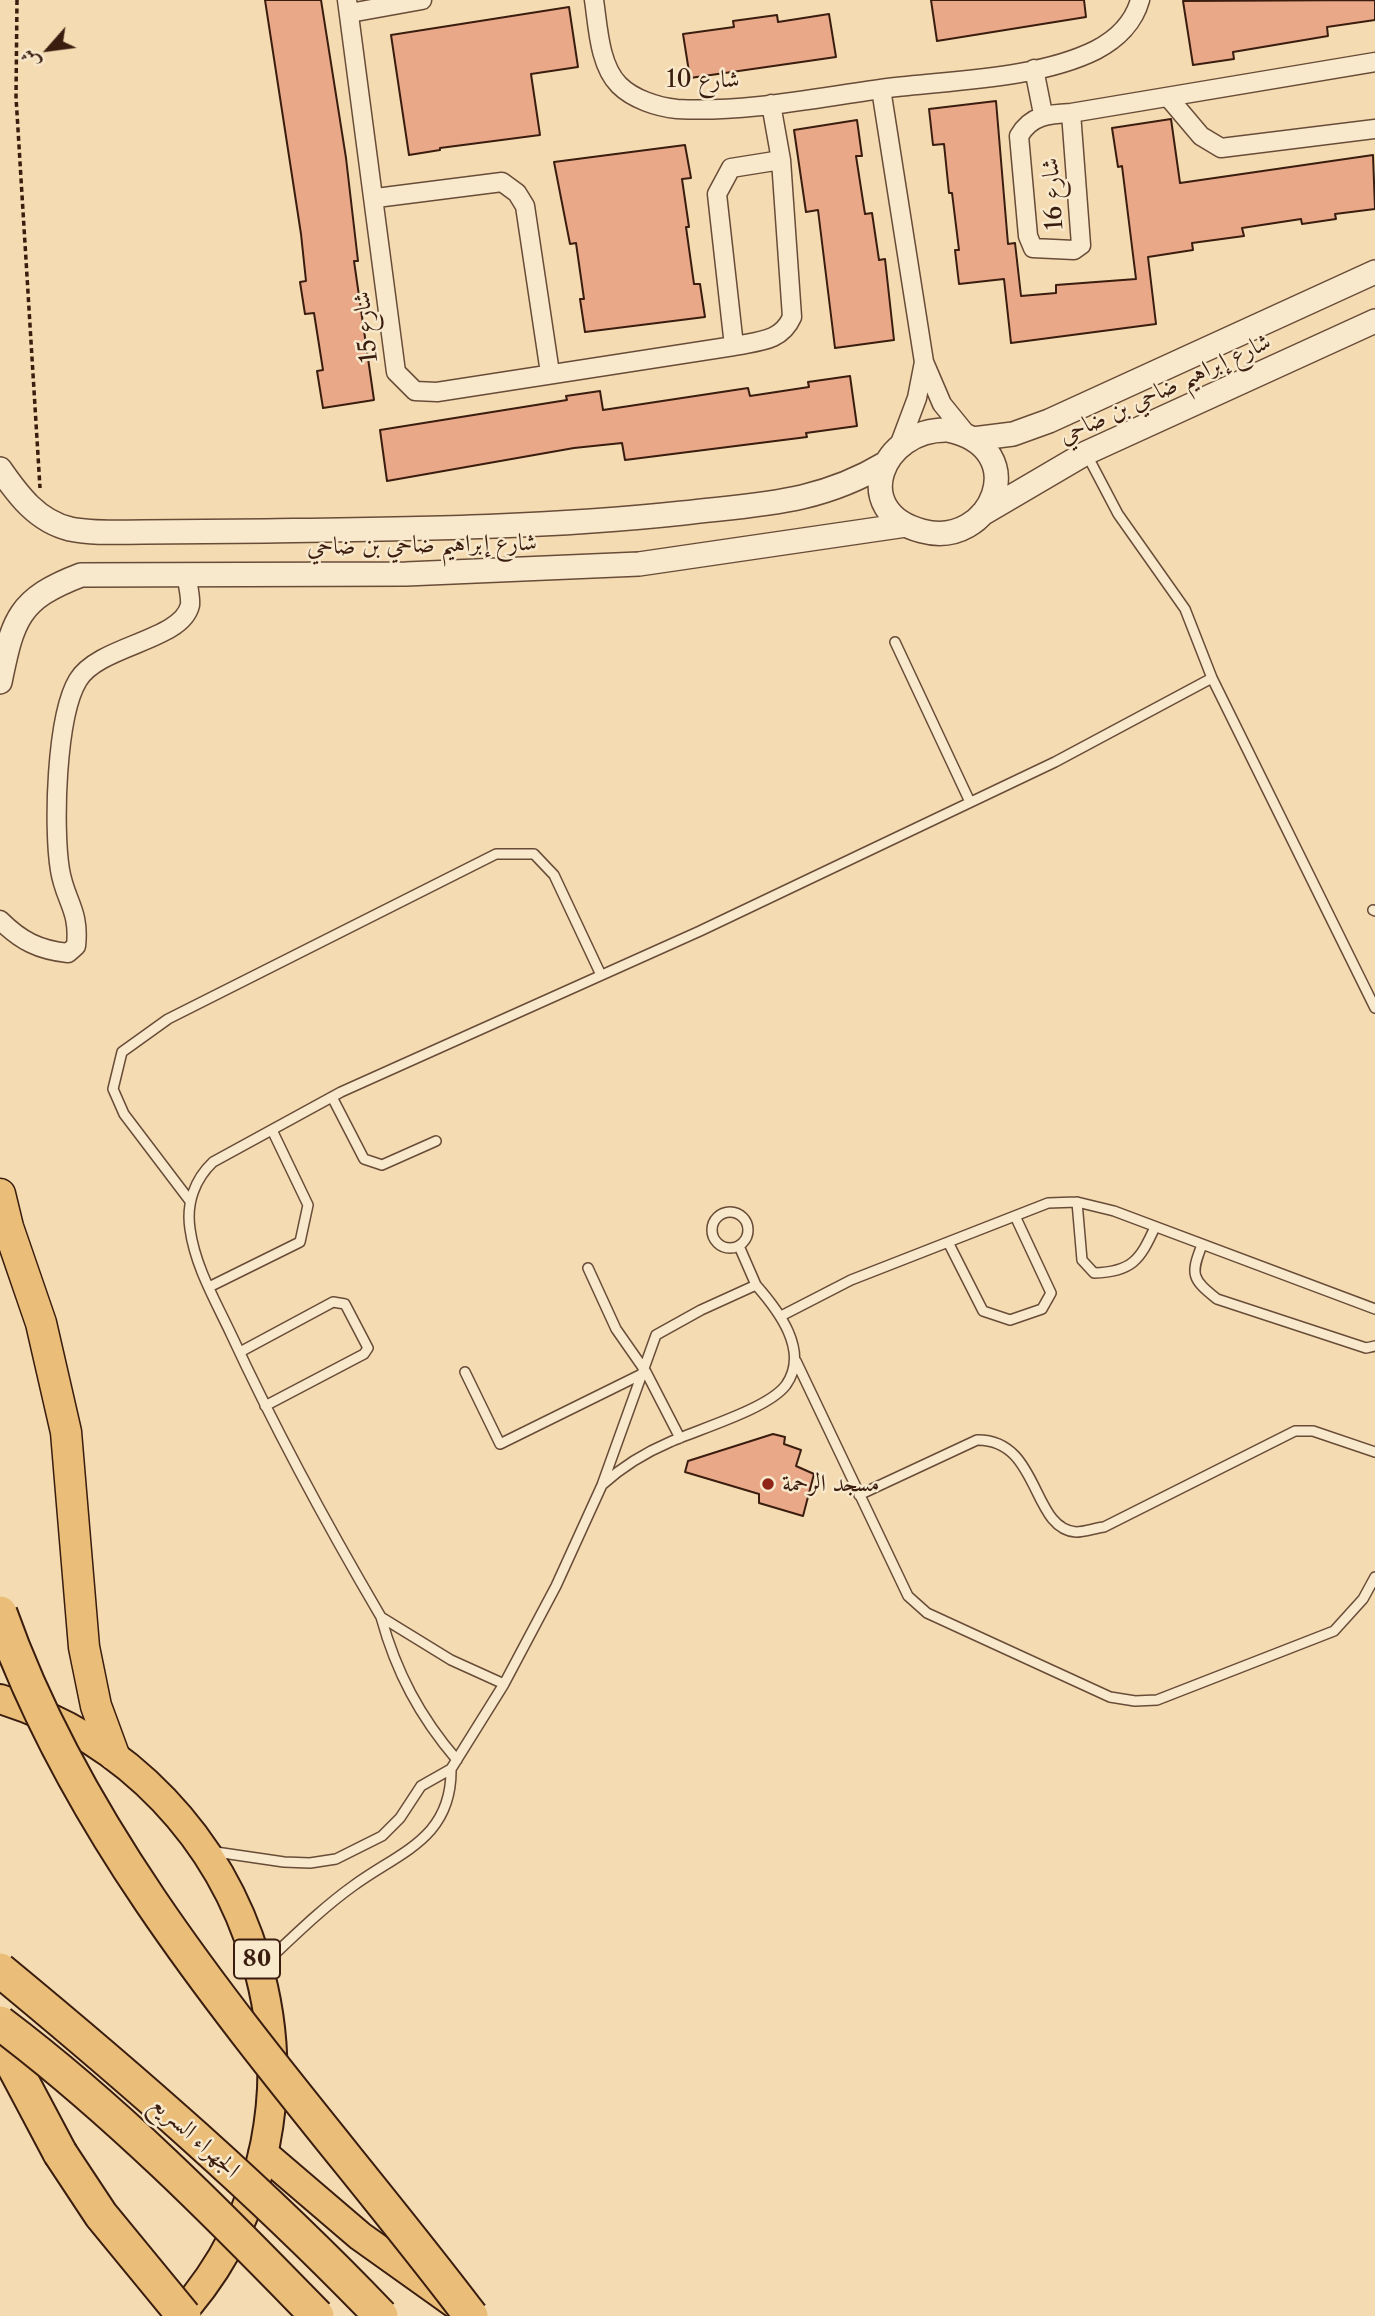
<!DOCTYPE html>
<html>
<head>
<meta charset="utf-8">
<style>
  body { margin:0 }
  #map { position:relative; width:1375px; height:2316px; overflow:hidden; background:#f4dbb1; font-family:"Libre Caslon Text",Amiri,serif }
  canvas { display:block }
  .north { position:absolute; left:14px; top:14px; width:70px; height:70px; -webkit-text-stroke:5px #f8e8cc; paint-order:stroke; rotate:242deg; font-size:19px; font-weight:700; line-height:28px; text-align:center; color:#3a1d0f }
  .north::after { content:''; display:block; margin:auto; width:24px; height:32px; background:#3a1d0f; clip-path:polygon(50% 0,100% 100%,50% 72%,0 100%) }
</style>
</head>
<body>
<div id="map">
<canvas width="1375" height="2316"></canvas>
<div class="north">ش</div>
</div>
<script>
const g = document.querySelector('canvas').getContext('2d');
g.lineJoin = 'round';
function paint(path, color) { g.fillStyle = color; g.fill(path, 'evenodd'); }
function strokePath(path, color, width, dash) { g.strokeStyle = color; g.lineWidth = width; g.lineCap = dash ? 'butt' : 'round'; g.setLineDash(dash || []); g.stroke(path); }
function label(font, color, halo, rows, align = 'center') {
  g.font = font + ' "Libre Caslon Text",Amiri,serif'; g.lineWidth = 5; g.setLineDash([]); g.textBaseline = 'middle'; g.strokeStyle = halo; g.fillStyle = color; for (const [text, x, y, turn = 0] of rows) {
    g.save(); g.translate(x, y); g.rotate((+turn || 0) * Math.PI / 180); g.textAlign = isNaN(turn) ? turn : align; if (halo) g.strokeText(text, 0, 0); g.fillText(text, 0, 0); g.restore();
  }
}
const building = new Path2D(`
  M265,0H321L346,158L358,261H354L374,400L323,408L317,371L323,370L314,313L305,314L300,282L306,281L301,234Z
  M931,0H1084L1086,17L937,41Z
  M1375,0V20L1327,27L1328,36L1233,52L1234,59L1193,65L1183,1Z
  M569,7L578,67L531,74L540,135L440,148V150L409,155L391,35Z
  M829,14L836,57L690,78L683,34L734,27L733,21L777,15L778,22Z
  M996,101L1008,244L1015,243L1021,296L1056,293V285L1136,279L1122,166L1118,167L1112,128L1171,119L1180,183L1373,155L1375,209L1335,214L1336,219L1302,224L1301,219L1242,228L1244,236L1192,243L1193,250L1148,257L1156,324L1011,343L1004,279L959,284L955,250H959L952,193H949L944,144L933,145L929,109Z
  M857,120L862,156H856L865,214L872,213L879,260L885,259L894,340L835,348L818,210L806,212L794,130Z
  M685,145L691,178L682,179L689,227H686L694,284H700L705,317L585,332L580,299H584L576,243L570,244L554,162Z
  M850,376L857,426L806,433L807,437L625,460L622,443L574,448L387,481L380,430L567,400L566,396L600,391L603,410L748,388L750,396L809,387L808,382Z
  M773,1434L785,1437L784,1444L801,1450L796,1466L814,1474L803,1516L759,1503V1494L685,1472L688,1461Z`);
const path = new Path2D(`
  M17,0L16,97L40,488`);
const service = new Path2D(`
  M1087,455L1118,514L1185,609L1212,678L1375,1008
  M895,642L970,802
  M1373,910L1375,911
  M332,1097L364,1159L382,1165L436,1141
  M190,1201L124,1114L113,1089L122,1052L168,1019L496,854H534L554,875L601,975
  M1077,1202L1082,1260L1094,1273C1132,1272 1140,1260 1155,1227
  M712 1230a18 18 0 1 1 36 0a18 18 0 1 1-36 0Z
  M948,1242L983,1311L1010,1320L1042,1309L1051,1293L1015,1216
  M1202,1245C1190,1275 1192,1279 1217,1299L1366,1348L1375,1346
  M739,1246L756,1285
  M588,1268L616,1329L646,1372L680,1438
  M209,1287L300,1242L308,1205L272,1130
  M783,1315L851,1280L1048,1203L1077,1202L1114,1211L1375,1309
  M240,1352L333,1302L345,1304L368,1348L364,1354L265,1406
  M796,1361L908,1596L927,1613L1110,1697L1135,1701L1157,1700L1334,1631L1363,1599L1375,1577
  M465,1372L500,1444L646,1372
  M859,1495L977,1440C1040,1439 1031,1529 1076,1532C1085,1532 1095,1528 1104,1527L1295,1431H1313L1375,1452
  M381,1617L451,1660L504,1684
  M457,1760C420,1717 396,1672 381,1617C327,1525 276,1431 231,1334C215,1300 195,1266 190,1229C186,1203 195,1179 213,1162L341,1092L700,931L1055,762L1212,678
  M209,1851L284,1862L310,1863L336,1859L382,1836L400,1818L421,1786L451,1769L504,1684L556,1586L602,1485L656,1335L701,1310L756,1285C778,1310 810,1351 786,1385C768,1409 699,1429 670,1442C644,1453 623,1466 602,1485
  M263,1965C292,1938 321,1909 353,1886C399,1852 452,1839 451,1769`);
const minor = new Path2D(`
  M347,0L396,372L415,391L437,392L734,346C758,341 781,342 792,317L781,160L771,104
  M594,0C598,26 599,65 619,85C633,99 657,107 677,109C745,113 821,97 888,88C952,80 1038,79 1096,50C1117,39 1134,22 1140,0
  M350,13L422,0
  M1034,69L1043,114
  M881,89L924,362L942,404L968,436
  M1168,97L1201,136L1221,148L1375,129
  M1071,113L1081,245L1074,250L1033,248L1028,236L1019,136C1031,115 1049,114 1071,113L1375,62
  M376,198L502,182L517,193L525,206L550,373
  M734,346L717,194L731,168L781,160
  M899,446L917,398L924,362
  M0,920C21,941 39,950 68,953L76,946C80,910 65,901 60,870C53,828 56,716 78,680C99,645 182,641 190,605C191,596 187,582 186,573`);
const tertiary = new Path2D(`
  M948,430C1034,448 992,550 922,531C849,512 881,428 948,430Z
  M973,439L1013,434L1049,421L1375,272
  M0,469C18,495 37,521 70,529C94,534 120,532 144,532C185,532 225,531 266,531C405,529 544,528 683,513C759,504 818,504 886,463
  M982,514L1086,453L1375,321
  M0,682C13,619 18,599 81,575L406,574L639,564L906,525`);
const primary = new Path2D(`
  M0,1699C260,1778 363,2110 179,2316
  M263,2153L360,2236L454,2303`);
const trunk = new Path2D(`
  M0,1194L8,1227L41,1323L66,1432L84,1647L96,1706L114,1755`);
const motorway = new Path2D(`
  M0,2040L60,2153`);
const motorwayBridge = new Path2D(`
  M0,1613C94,1880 303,2094 471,2316
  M0,1970C132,2079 262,2192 381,2316
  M0,2023C114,2109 217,2213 317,2316
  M60,2153L101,2215L184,2316`);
const markers = [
  [768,1484,7,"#8f2418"]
];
const shields = [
  [257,1959,46]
];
const shieldNames = [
  ["80",257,1959]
];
const streetNames = [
  ["شارع 10",703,80],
  ["شارع 16",1053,194,-94],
  ["شارع 15",366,327,-97],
  ["شارع إبراهيم ضاحي بن ضاحي",1165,389,-25],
  ["شارع إبراهيم ضاحي بن ضاحي",422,545,-1],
  ["الجهراء السريع",195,2137,42]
];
const poiNames = [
  ["مسجد الرحمة",782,1484]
];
paint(building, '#e9a989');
strokePath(building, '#3a1d0f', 2);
strokePath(service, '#684c38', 12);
strokePath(minor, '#684c38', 21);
strokePath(tertiary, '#684c38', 26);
strokePath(primary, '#3a1d0f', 32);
strokePath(trunk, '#3a1d0f', 33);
strokePath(motorway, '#3a1d0f', 37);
strokePath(path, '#3a1d0f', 3.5, [5, 3.5]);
strokePath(service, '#f8e8cc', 9);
strokePath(minor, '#f8e8cc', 18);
strokePath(tertiary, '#f8e8cc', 23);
strokePath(primary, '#eabe78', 28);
strokePath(trunk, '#eabe78', 30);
strokePath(motorway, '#eabe78', 33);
strokePath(motorwayBridge, '#3a1d0f', 37, []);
strokePath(motorwayBridge, '#eabe78', 33);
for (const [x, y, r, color] of markers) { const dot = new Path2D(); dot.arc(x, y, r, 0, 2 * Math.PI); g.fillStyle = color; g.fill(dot); strokePath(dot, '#f8e8cc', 2.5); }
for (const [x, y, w] of shields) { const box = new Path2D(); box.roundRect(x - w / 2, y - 19.5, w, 39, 5); g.fillStyle = '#f8e8cc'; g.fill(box); strokePath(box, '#3a1d0f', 2); }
label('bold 23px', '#3a1d0f', null, shieldNames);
label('24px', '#3a1d0f', '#f8e8cc', streetNames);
label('24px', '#3a1d0f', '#f8e8cc', poiNames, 'left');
</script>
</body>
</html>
